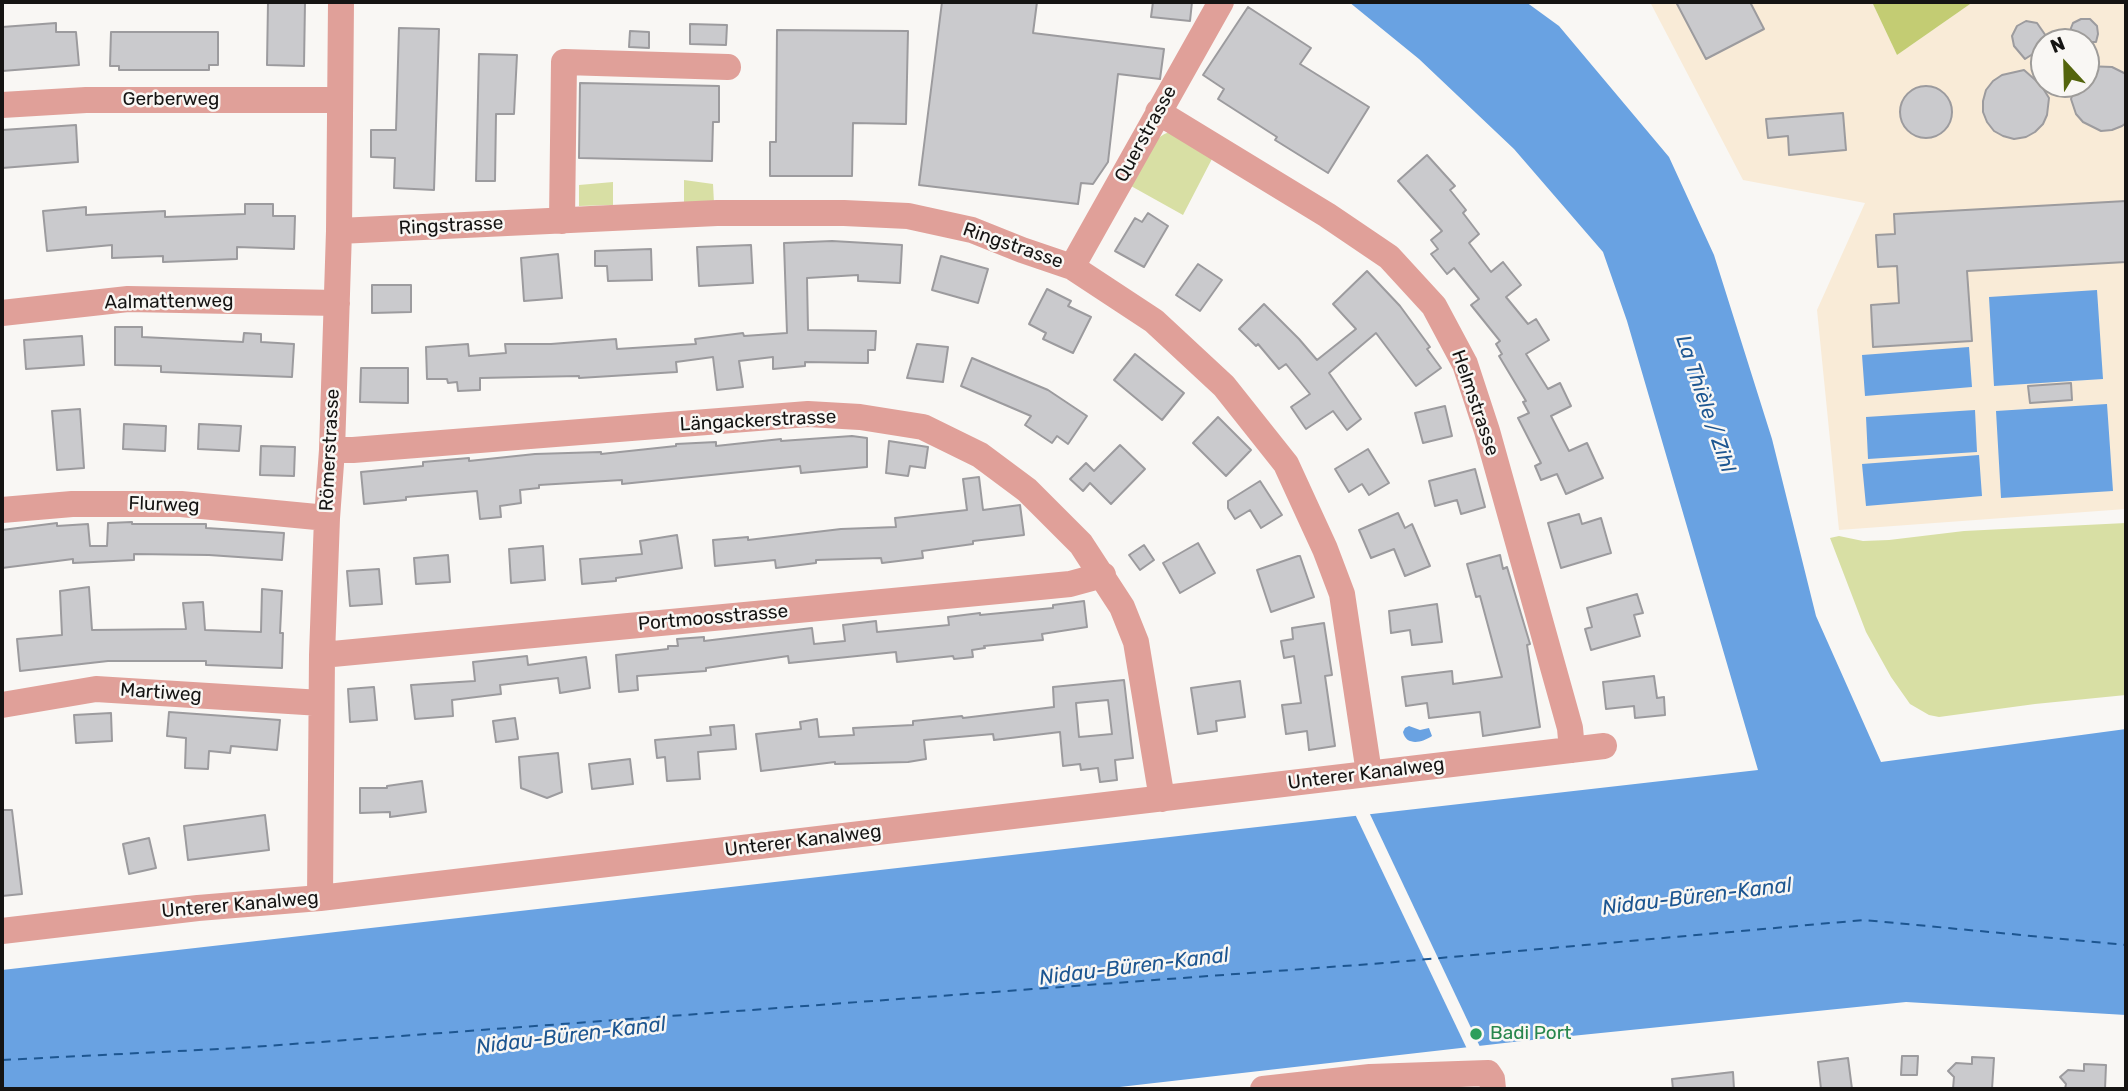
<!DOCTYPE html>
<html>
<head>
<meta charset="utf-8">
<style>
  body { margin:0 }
  #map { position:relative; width:2128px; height:1091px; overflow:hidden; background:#f9f7f4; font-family:Rubik,sans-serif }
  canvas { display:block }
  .frame { position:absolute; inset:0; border:4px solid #151413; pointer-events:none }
  .north { position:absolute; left:2030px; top:28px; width:70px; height:70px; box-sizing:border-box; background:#f9f7f4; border:2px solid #9e9c9a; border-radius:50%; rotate:338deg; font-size:19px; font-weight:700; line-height:28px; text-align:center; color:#151413 }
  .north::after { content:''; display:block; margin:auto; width:24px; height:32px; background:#53640c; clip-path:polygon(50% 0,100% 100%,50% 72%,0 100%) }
</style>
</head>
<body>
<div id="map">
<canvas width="2128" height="1091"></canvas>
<div class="frame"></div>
<div class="north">N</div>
</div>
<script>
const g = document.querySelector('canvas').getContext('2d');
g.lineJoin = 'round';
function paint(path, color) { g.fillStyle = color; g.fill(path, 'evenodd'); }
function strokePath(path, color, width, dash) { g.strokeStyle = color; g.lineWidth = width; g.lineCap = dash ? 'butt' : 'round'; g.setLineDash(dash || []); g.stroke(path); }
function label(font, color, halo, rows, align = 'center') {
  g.font = font + ' Rubik,sans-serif'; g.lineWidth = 5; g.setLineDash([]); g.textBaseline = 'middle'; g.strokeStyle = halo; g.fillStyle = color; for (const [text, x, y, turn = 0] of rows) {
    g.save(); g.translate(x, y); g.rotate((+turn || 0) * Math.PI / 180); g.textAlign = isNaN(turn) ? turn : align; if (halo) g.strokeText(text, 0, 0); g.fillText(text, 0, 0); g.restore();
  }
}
const industrial = new Path2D(`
  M1650,2H1872L1897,55L1973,2H2126V509L1839,530L1817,310L1865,203L1743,180ZM2044,42H2086V84H2044Z`);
const green = new Path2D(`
  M1172,131L1213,157L1183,215L1131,186C1141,165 1149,137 1172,131Z
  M684,180L713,184L714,203L684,204Z
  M613,182V205L579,206V185Z
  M2126,523V695L2035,704L1939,717L1929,715L1910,704L1891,677L1866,632L1830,538L1839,536L1863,541L1889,540L1964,531Z`);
const forest = new Path2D(`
  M1872,2H1973L1897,55Z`);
const water = new Path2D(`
  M1349,2H1526L1559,26L1669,157L1714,255L1772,439L1816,616L1881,762L2126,729V1015L1906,1002L1522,1041L1102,1089H2V970L1758,770L1627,321L1603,252L1514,149L1419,59Z
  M2097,290L2103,379L1994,386L1989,297Z
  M1969,347L1972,387L1865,396L1862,355Z
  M2107,404L2113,491L2001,498L1996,411Z
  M1975,410L1977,452L1868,459L1866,417Z
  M1979,455L1982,496L1866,506L1862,464Z
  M1409,726L1420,730L1429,728L1432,736C1422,743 1406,746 1403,732L1405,728Z`);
const pier = new Path2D(`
  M1368,810L1481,1049L1468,1051L1354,812Z`);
const ferry = new Path2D(`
  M2,1060L239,1048L1384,963L1864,920L2126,945`);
const building = new Path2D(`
  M268,2H305L304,66L267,65Z
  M942,2H1037L1033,33L1164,49L1160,79L1118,74L1108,162L1093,184L1081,183L1078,204L919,185Z
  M1153,2H1192L1190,21L1151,17Z
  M1676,2H1750L1764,29L1706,59Z
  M1248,7L1311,48L1300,64L1369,107L1328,173L1275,140L1277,137L1218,99L1224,89L1203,75Z
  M2081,19H2090L2097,26L2098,34L2096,42H2074L2070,35L2071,28L2073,23Z
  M2026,21L2037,23L2046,36L2039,50L2025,59L2014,46L2012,36L2017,26Z
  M56,23V32H76L79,65L2,71V27Z
  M690,24L727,25L726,45L690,44Z
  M399,28L439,29L434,190L394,188L395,158L371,157V130H396Z
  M777,30L908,31L906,124L853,123L852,176H770V142H776Z
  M630,31L649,32V48L629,47Z
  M111,32H218V65H209V70H119V66H110Z
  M479,54L517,55L514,114H496L495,181H476Z
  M2086,66L2112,67L2126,74V123L2122,126L2112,130L2101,131L2083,122L2076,114L2071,99L2076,84H2086Z
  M2024,70L2041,85L2049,98L2047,115L2043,124L2035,132L2026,137L2014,139L2003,136L1994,131L1987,122L1983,112V101L1986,90L1993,81L2002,75Z
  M580,83L719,86V122H713L712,161L579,158Z
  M1900 112a26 26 0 1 1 52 0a26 26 0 1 1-52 0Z
  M1843,113L1846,150L1789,155L1788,136L1768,138L1766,119Z
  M76,125L78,162L2,168V130Z
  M1427,155L1455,186L1450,190L1466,210L1463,213L1479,234L1469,243L1491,272L1503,262L1521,285L1506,297L1528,324L1536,319L1549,340L1526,354L1548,389L1560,383L1571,406L1551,416L1569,451L1587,443L1603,478L1566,494L1557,474L1541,480L1535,466L1541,463L1518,418L1529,413L1523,402L1526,401L1499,356L1502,354L1496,344L1500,341L1471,305L1479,299L1454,268L1447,274L1431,254L1438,249L1431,240L1442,231L1398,181Z
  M2126,201V262L1967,271L1972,341L1873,347L1871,305L1899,303L1897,266L1878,267L1876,235L1895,234L1894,214Z
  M245,204H273V216H295L294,249L237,247V259L163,262V256L112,258V245L47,251L43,211L86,207V215L165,211V217L245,214Z
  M1148,213L1168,226L1144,267L1115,251L1135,218L1142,222Z
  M832,241L902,245L900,283L858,281V275L807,278L808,330L876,331L875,350H868V363L805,362V366L773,369V357L739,361L743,387L717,390L713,357L676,362L677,372L579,378V376L480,378V390L458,391L457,382L448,383L447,379H427L426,347L468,344L469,356L506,353L505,344H551L616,339L617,349L696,344L695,339L743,333L744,336L787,333L784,243Z
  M751,245L753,283L699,286L697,247Z
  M651,249L652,280L608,281L607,266H595V251Z
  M558,254L562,298L524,301L521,258Z
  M941,256L988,269L978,303L932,290Z
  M1198,264L1222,280L1200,311L1176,295Z
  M1367,271L1400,306L1430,347L1427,349L1441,368L1416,386L1376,333L1329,373L1361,419L1347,430L1333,411L1306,429L1291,407L1310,394L1286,364L1279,369L1258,344L1256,346L1239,329L1264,304L1299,339L1317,360L1356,329L1333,304Z
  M372,285H411V312L372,313Z
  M1047,289L1071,301L1068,306L1091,317L1073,353L1043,339L1046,333L1029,324Z
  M115,327H142V337L243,342L244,333L261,334V342L294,344L292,377L161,372V366L115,365Z
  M82,336L84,365L26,369L24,340Z
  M917,344L948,347L943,382L907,378Z
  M1135,354L1184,393L1162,420L1114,380Z
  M972,358L1048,390L1087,416L1068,444L1057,436L1052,443L1025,425L1031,416L961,386Z
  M361,368H408V403L360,402Z
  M2071,383L2072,400L2030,403L2028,386Z
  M1445,406L1452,436L1423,443L1415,413Z
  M80,409L84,468L57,470L52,411Z
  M1218,417L1251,450L1226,476L1193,443Z
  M124,424L166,426L165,451L123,449Z
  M199,424L241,426L239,451L198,449Z
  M852,436L867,438V467L801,473L800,466L622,484V480L539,485V488L520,490L521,503L500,506L501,517L480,519L477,491L406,497V500L364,504L361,472L423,466V462L469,458V461L535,454L601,452V454L676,446V444L716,442V446L781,439V441Z
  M889,441L928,447L925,468L910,466L908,476L886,473Z
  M1120,445L1145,469L1111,504L1090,483L1083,491L1070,479L1086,463L1094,471Z
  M261,446L295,447L294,476L260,475Z
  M1368,449L1389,483L1369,495L1362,484L1349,492L1335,469Z
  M1475,469L1485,507L1461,514L1457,500L1435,506L1429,481Z
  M979,477L983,510L1020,505L1024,535L973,541V544L922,551L923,558L882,563L881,558L816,560V563L776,568L775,560L715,566L713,540L748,537V540L841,529L896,527L895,518L967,510L963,479Z
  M1260,481L1282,515L1261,528L1250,510L1235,519L1228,508V501Z
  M1398,513L1405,528L1412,524L1430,566L1405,576L1394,549L1371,558L1359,530Z
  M1579,514L1582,524L1601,518L1611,553L1561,568L1548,523Z
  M132,522V524H206V528L284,533L282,560L209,555L134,554V560L73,563V559L2,568V530L57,523V526L88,524L90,546H107L108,523Z
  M677,535L682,568L616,578V581L582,584L580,559L642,554L640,541Z
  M1198,543L1215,573L1180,593L1163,563Z
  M1144,545L1154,560L1140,570L1129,555Z
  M543,546L545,580L511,583L509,549Z
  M448,555L450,582L416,584L414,558Z
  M1500,555L1503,569L1507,567L1530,644L1527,645L1540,727L1483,736L1480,712L1429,718L1427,703L1406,706L1402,677L1452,671L1453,684L1502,677L1480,596L1476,597L1467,564Z
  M1298,556H1300L1314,597L1271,612L1257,570Z
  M379,569L382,604L350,606L347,571Z
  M89,587L92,630L186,629L183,603L203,602L205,630L261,632L262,589L282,591L280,633H283L282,668L206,665V661H108L20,671L17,639L62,635L60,591Z
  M1637,594L1643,613L1634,615L1640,636L1591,650L1585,629L1592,627L1587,608Z
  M1084,601L1087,627L1042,634L1043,640L984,646L985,648L972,650L973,657L954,659L953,656L897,662L896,652L789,663L788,656L706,668V671L637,676L638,690L619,692L616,655L668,649V646H678L677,639L704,637V641L812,628L814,644L845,641L843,625L876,621L877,632L949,625L948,617L980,613V615L1053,608V605Z
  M1437,604L1442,642L1412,645L1410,630L1391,633L1389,611Z
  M1324,623L1332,675L1325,676L1335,746L1309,750L1307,731L1286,734L1282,705L1301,703L1294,656L1284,658L1281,641L1293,639L1292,628Z
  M527,656L528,665L586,657L590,688L560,693L558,678L500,685L501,694L452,700L453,716L415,719L411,685L475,681L473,662Z
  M1654,676L1657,698L1664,697L1665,715L1635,718L1634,706L1606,709L1603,682Z
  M1124,680L1133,758L1115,760L1117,780L1100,782L1098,768L1081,770L1080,764L1063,766L1060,732L994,740L993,734L924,740L926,759L908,762L835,764V762L761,771L756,734L801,729L800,722L817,719L819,737L854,735L853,728L913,725V721L962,716L963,718L1054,707L1053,687ZM1108,700L1112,734L1079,737L1076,703Z
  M1240,681L1245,717L1216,721L1217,731L1198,734L1191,688Z
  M374,687L377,720L350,722L348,689Z
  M169,712L280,720L277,750L231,746L230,753L209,751L208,769L185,768L186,738L167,736Z
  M111,713L112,741L76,743L74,715Z
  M515,718L518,739L496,742L493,721Z
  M734,725L736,749L698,752L700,779L667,781L665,757L657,758L655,740L711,735L710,727Z
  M558,753L562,792L547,798L521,788L519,757Z
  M630,759L633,784L592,789L589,764Z
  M422,781L426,812L390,817V812L360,813V788H387V786Z
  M2,810H12L22,894L2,896Z
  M265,815L269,850L188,860L184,826Z
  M149,838L156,868L129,874L123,844Z
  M1902,1056H1918L1917,1075H1901Z
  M1972,1057L1994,1058L1992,1089H1953L1954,1077L1948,1071L1956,1063L1972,1064Z
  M1848,1058L1852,1089H1821L1818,1062Z
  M2084,1064L2106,1065L2105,1089H2065L2066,1084L2060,1077L2068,1070L2084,1071Z
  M1733,1072L1734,1089H1673L1672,1079Z`);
const minor = new Path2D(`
  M2,105L86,100H340
  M1158,112L1327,215L1389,257L1434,306L1465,364L1487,431L1570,728L1572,750
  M562,221L564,62L728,67
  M339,231L717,213H844L908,216L972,230L1022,250L1072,267L1154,321L1224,386L1286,464L1325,549L1342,594L1369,773
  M1072,267L1221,2
  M2,313L128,299L337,303
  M332,450H353L808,414L860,417L923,427L980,455L1027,490L1081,544L1122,607L1136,642L1162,799
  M2,510L72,504H181L327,518
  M322,655L1009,590L1070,584L1103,575
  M2,705L96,689L321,703
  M320,898L322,655L327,518L332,450L339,231L341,2
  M2,931L198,908L320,898L1604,746
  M1263,1089L1370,1077L1488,1073L1492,1079L1493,1089`);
const markers = [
  [1476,1034,7,"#2e9e5b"]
];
const streetNames = [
  ["Gerberweg",171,100],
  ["Querstrasse",1146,134,-61],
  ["Ringstrasse",451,226,-3],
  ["Ringstrasse",1013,246,19],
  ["Aalmattenweg",169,302,-1],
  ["Helmstrasse",1475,403,71],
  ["Längackerstrasse",758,421,-3],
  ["Römerstrasse",330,450,-87],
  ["Flurweg",164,505,2],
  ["Portmoosstrasse",713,618,-5],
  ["Martiweg",161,693,4],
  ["Unterer Kanalweg",1366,774,-7],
  ["Unterer Kanalweg",803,841,-7],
  ["Unterer Kanalweg",240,905,-5]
];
const leisureNames = [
  ["Badi Port",1490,1034]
];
const waterNames = [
  ["La Thièle / Zihl",1705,404,71],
  ["Nidau-Büren-Kanal",1697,897,-7],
  ["Nidau-Büren-Kanal",1134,967,-7],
  ["Nidau-Büren-Kanal",571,1036,-7]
];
paint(industrial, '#f9ebd7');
paint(green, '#d8dfa4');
paint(forest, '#c3cc73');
paint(water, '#69a2e2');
paint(pier, '#f9f7f4');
strokePath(ferry, '#1d5691', 2, [9, 7]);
paint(building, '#cacacd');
strokePath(building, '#9c9b9e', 2);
strokePath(minor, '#e0a099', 26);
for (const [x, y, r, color] of markers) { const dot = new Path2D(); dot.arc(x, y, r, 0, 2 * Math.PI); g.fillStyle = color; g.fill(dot); strokePath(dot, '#f9f7f4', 2.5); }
label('19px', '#151413', '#f9f7f4', streetNames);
label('19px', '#27864d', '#f9f7f4', leisureNames, 'left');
label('italic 21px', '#1d5691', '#f9f7f4', waterNames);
</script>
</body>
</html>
